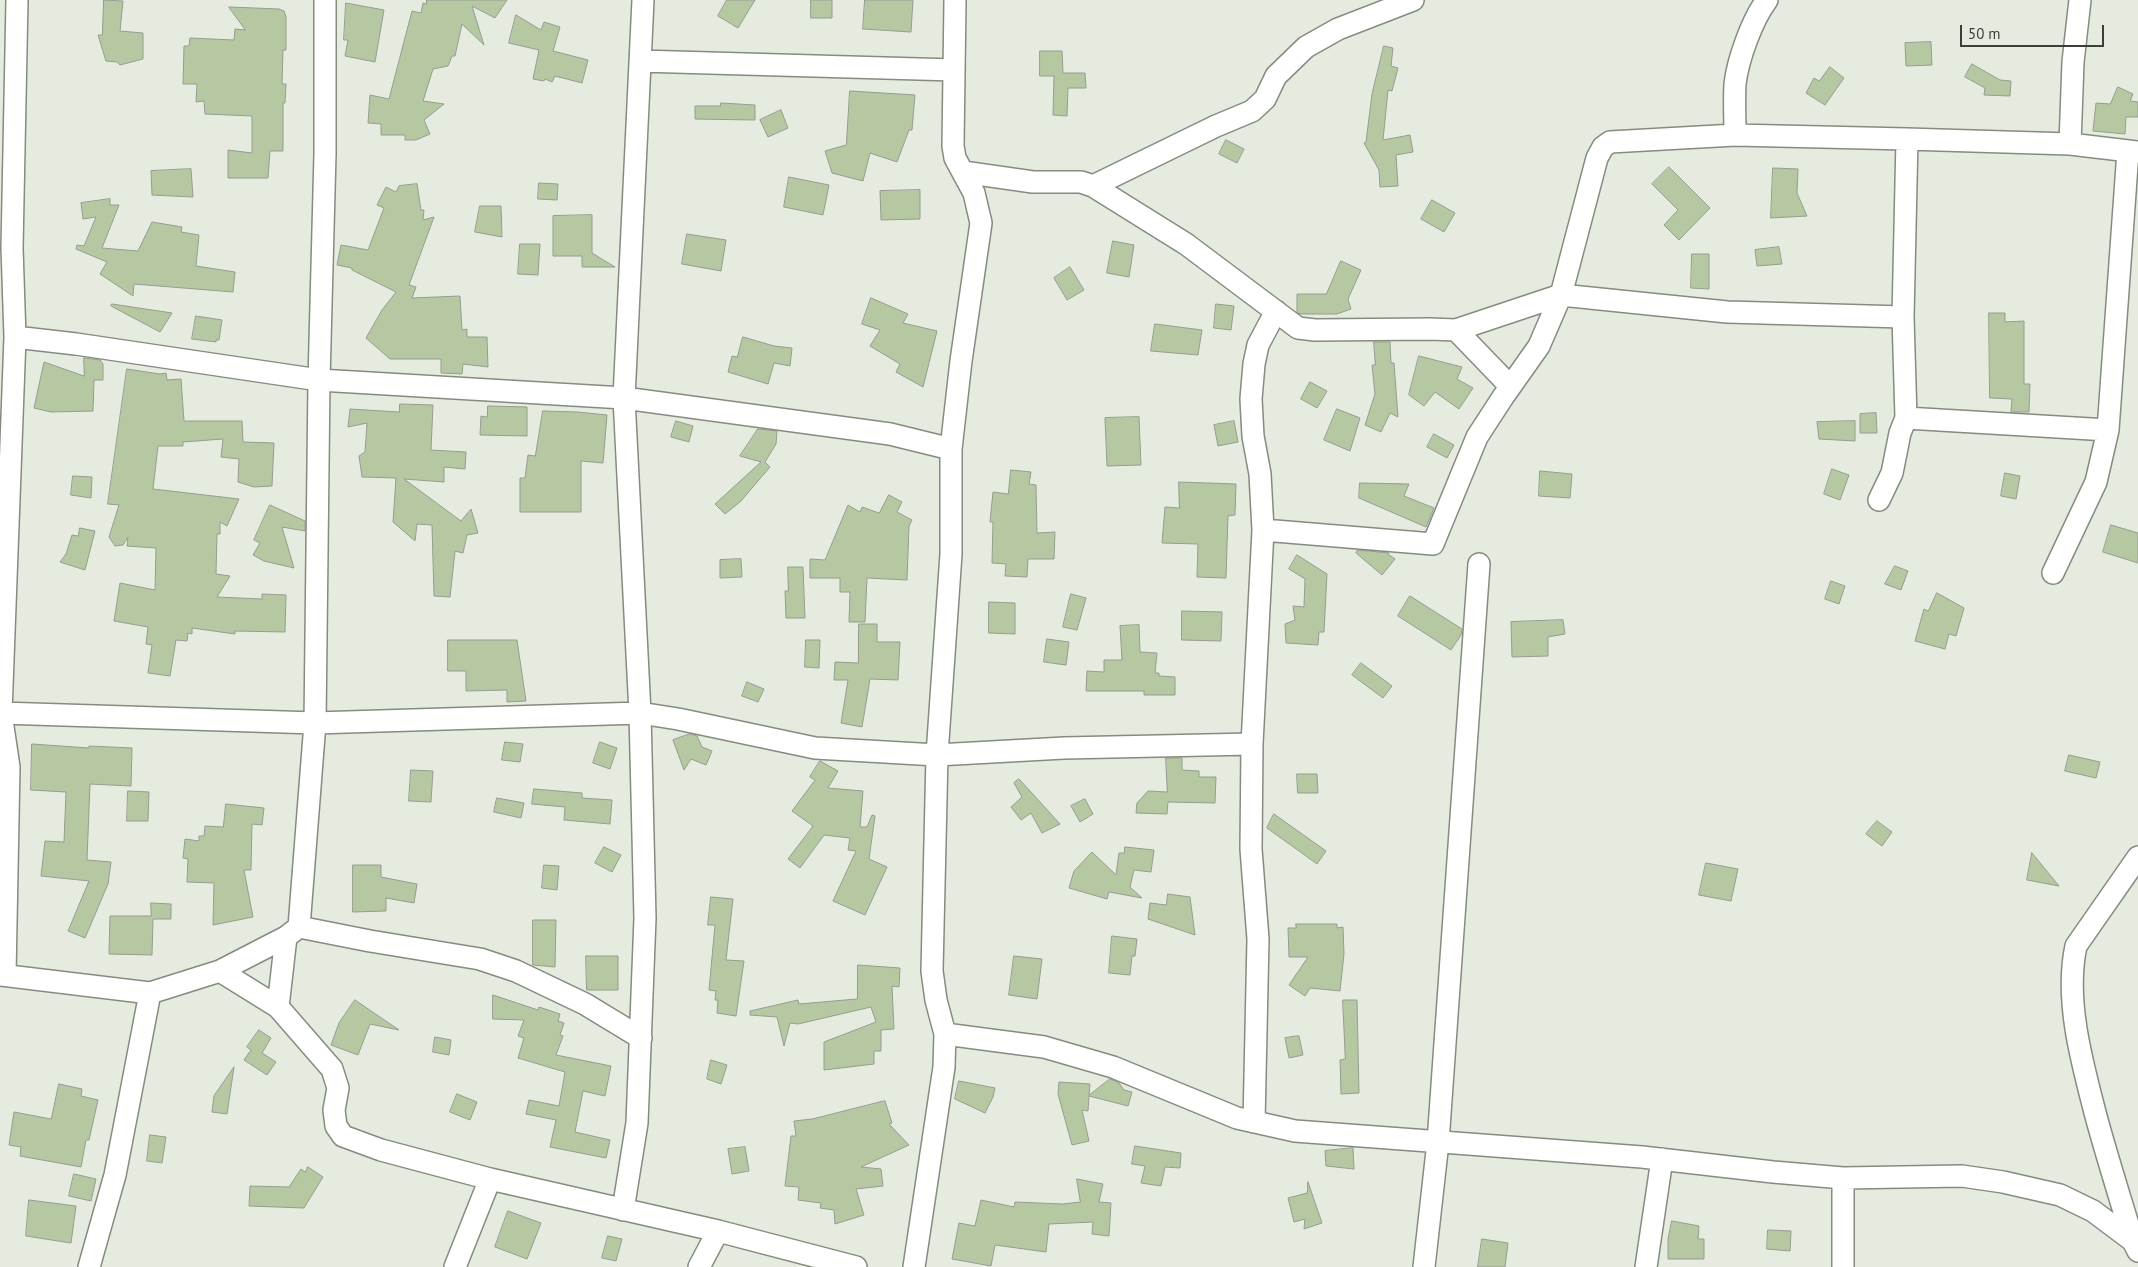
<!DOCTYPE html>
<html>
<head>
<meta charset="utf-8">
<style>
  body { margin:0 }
  #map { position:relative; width:2138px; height:1267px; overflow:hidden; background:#e5ecdf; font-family:"PT Sans",sans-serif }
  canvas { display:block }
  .scale { position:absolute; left:1960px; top:25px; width:144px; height:22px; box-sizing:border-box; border:2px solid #3b3e39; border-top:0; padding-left:6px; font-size:15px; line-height:18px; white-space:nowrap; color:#3b3e39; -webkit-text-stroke:4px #e5ecdf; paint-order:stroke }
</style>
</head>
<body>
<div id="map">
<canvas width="2138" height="1267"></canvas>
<div class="scale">50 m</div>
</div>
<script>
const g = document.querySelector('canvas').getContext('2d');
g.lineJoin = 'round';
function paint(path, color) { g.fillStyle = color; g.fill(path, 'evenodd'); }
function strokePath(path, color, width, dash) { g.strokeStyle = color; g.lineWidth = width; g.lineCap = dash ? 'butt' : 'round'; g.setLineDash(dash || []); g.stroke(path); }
const building = new Path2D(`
  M104,0L123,1L120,31L143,33V59L120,65L117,62L106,61L98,35H102Z
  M427,0H507L495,18L472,6L484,45L462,24L455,56H452L448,66L433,69L423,101L444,104L424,120L430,134L416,140H405V135H381V124L368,123L370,95L389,99L412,11L421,13L423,3L426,4Z
  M727,0H755L738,28L718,16Z
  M811,0H832V18H811Z
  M865,0H913L911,32L863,29Z
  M346,3L384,10L375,62L345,56L348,40H344Z
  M229,7L279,9L284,11L286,17V50H283L282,84H286L285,103H283V151H270L268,178H228V150L252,153V116L205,114L204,101L196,102L197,84H183L184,46H189L190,38L234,40L235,29L245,30Z
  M516,15L541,30L544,22L560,27L553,51L588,60L582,83L555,76L552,82L545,79L544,81L533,79L539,50L509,43Z
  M1931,42L1932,65L1906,66L1905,43Z
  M1384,46L1393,48L1391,66L1398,68L1392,91L1388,90L1383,140L1410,135L1413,152L1396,155L1398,186L1380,187L1379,170L1364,143L1366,142L1372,94Z
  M1040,51H1062L1063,73H1085L1086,88H1068L1067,116L1053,115L1054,76H1040Z
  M1972,64L2000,80L2011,81L2010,96L1984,95L1985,88L1965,77Z
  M1830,67L1844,78L1825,105L1806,93L1814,78L1819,81Z
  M2118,87L2133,94L2130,101L2138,102V117H2126L2125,134L2093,131L2096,103L2110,104Z
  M850,91L915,95L912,130H909L897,162L870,153L863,181L832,173L825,151L846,145Z
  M721,103L755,105V120L695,119V106H720Z
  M781,110L788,128L768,137L760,120Z
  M1226,140L1244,149L1237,163L1219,154Z
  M1669,167L1710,208L1679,240L1664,225L1678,210L1652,184Z
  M1773,168L1798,169L1797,193L1807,216L1771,218Z
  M191,169L193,197L152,195L151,171Z
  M789,177L829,185L823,215L784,207Z
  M539,183L558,184L557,200L538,199Z
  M417,184L421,210H424L423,220L434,217L409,285L416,287L412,298L460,296L462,330L467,329V337H487L488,367L463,364L462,374L441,373V359H390L366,338L382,310L396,292L352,270V268L337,265L341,245L368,250L384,208L377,205L386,187L396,192L399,186Z
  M920,190V219L881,220L880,191Z
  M110,199V205H119L102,248L138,251L152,222L182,227L181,232L199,235L196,266L235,272L233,292L134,284L133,296L100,274L107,262L76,249L77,245L84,246L96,217L83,219L81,203Z
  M1432,200L1455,213L1444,232L1421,219Z
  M480,206H501L502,237L475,232Z
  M592,215V253L615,267H582V256H553V216Z
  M687,234L726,240L721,271L682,264Z
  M1113,241L1134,245L1129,277L1107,273Z
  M520,244H540L538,275L518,274Z
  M1779,247L1782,264L1757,266L1755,250Z
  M1692,254H1709V289L1691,288Z
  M1341,261L1361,270L1348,299L1351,309L1337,314H1300L1297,312V294H1326Z
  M1070,267L1084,290L1067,300L1054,278Z
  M871,298L908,314L903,323L937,331L923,387L896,372L900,364L870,346L880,330L862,324Z
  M112,304L172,313L160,332L111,306Z
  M1216,304L1234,306L1231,330L1214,328Z
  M1989,313H2005V322L2024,321V384H2030L2029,412H2011L2012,399L1990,398Z
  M196,316L222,320L219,340H216V342L192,339Z
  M1155,324L1202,330L1198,355L1151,351Z
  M743,337L774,346L792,348L790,366L774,363L768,384L728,372L732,356L737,357Z
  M1374,342H1390L1391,363H1394L1398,417L1390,413L1381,432L1365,425L1375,394L1372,365H1375Z
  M1419,356L1462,367L1457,379L1473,388L1459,409L1435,392L1424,406L1409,395Z
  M84,358L100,360L103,364V380H94L93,411L51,412L34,408L44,362L84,376Z
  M127,369L160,374L166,373L167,380L181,379L184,421H242L243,442L274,443L272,486L254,487L238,482L239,459L221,457L223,439L183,442V446H158L153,489L239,499L227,526L220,522V534H217L216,574L230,576L217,597L262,599V594L286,595L285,632L235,631V634L192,628V634L188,633L187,641L176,640L170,676L148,673L152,645L146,644L148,627L114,621L120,583L155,590L156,548L127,546L128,537L123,545L115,546L109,537L119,505L108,504Z
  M1310,382L1327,391L1317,408L1301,399Z
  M400,404L433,405L431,450L466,452L465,469L444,467V482L404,479L461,521L471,509L478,533L467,535L463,553L455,551L450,597L434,596L432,525L417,524L415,541L393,522L396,478L362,477L359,456L365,452L367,423L348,427L350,409L399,412Z
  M488,406L527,407V436L480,435L481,416L487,417Z
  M1337,409L1360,418L1350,451L1324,440Z
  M543,411L578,412L607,415L603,463L581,461V512H520V478H525L528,455L535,456Z
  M1876,413L1877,433H1860V414Z
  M1139,417L1141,465L1107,466L1105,418Z
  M676,421L693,426L689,442L671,437Z
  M1234,421L1238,442L1218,446L1214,425Z
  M1855,421V441L1819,439L1817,422Z
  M758,429L777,431L776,444L765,462L770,467L741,501L725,514L715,504L761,462L740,456Z
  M1434,434L1454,445L1447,458L1427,447Z
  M1832,469L1849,475L1840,500L1824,494Z
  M1011,470L1031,472L1029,484L1036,485L1037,533L1055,532L1054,559H1028L1027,577L1005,576L1006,564L992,563L993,522H990L993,492L1008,494Z
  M1540,471L1572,474L1570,498L1539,496Z
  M2005,473L2020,476L2016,499L2001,496Z
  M73,476L92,477L91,498L71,495Z
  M1179,482L1236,484L1235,515L1228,516L1226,578L1197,577L1198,544L1162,543L1165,507L1179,508Z
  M1360,483L1409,484L1404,496L1434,508L1426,527L1359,498Z
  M889,495L902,502L897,512L912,520L909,526L907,580L867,578L865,622H849L850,592H840V578H810V559L825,560L848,505L860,512L862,507L879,513Z
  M270,505L305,521V531L282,527L294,568L264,561L253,555L260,543L254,540Z
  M2111,525L2138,533V563L2103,552Z
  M80,528L95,531L85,570L60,562L66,554L72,535L78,536Z
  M1358,550L1389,553L1388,554L1395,559L1382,575L1356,553Z
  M1297,555L1327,574L1324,632H1319L1318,645L1286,643L1285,624L1295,620L1293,606L1304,607L1305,579L1289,569Z
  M741,559L742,577L720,578V560Z
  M1895,566L1908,571L1901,590L1885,584Z
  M788,567H803L805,618H786L785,591H788Z
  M1831,581L1845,586L1839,604L1825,599Z
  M1937,593L1964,608L1956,636L1949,634L1945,649L1915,641L1924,609L1928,611Z
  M1071,594L1086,598L1077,630L1063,627Z
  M1410,596L1462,629L1461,635L1451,650L1398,616Z
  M989,602L1015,603V634L989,633Z
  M1182,611L1222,612L1221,641L1182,640Z
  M1563,620L1565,634L1548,637V656L1512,657L1511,622Z
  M859,624H877V642H900L898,680L870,679L862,727L841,723L848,680H834L835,662L858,663Z
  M1139,625L1140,652L1157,653L1155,673H1159V676L1175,677V695H1144V691H1086L1087,671L1104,672V660H1122L1120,626Z
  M1047,639L1069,642L1066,665L1044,662Z
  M448,640H517L526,701L507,702V690L466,691V671H448Z
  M806,640H820L819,668L805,667Z
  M1361,663L1392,686L1383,698L1352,675Z
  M747,682L764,689L758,702L742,696Z
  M690,734L697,736L702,747L712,751L706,765L691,759L684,770L673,740Z
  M505,742L523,744L520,762L502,760Z
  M600,742L617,748L610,769L593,763Z
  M32,744L89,748V746L132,748L131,786L90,784L87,860L111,862L108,884L85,938L68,931L89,881L41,876L45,841L64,842L66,792L31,790Z
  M2069,755L2100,762L2096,778L2065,771Z
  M1166,758H1182V770L1199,771V777H1216L1215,803L1168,802L1167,814L1136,813L1137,803L1148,791L1167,792Z
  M820,761L838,771L828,788L863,791L860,827H867L872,815L875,816L869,859L887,867L865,915L833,901L856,851L848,850L850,838L824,835L800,868L788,859L813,826L792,811L815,780L810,777Z
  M411,770L433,771L431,802L409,801Z
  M1297,774H1317L1318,793H1298Z
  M1019,779L1030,791L1060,824L1042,833L1031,813L1021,820L1011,807L1022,797L1014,783Z
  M534,789L582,793V798L612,800L610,824L564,820L565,807L532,804Z
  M128,791L149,792L148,821H127Z
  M497,798L524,803L521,818L494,812Z
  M1085,799L1093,814L1080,822L1071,806Z
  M226,804L264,808L262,825L252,824L251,870H244L253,917L213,925L214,883L187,882L188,859L183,858L185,839L199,841V836H204L205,826L223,827Z
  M1274,814L1326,851L1317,864L1267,828Z
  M1877,821L1892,832L1882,846L1866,834Z
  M604,847L621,855L612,872L595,863Z
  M1125,847L1154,850L1151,872L1134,870L1130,887L1142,898L1109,892L1107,899L1069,888L1074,871L1092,852L1116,875L1119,853H1124Z
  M2032,853L2059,886L2027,880Z
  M1706,863L1738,869L1731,901L1699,895Z
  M353,865H381V877L417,884L414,903L386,898V911L353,912Z
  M544,865L559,866L557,890L542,888Z
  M1168,894L1190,897L1195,935L1148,919L1150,903L1166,905Z
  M711,897L733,899L726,960L744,961L736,1016L717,1013L718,1000H715L716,991L709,990L715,925H708Z
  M151,903L171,904V919H153L152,955L109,954L110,916H151Z
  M533,920H556L555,967L533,965Z
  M1296,924H1337V928L1343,927L1344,954L1340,991L1310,988L1305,996L1289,985L1308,957H1289L1288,928H1296Z
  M1112,936L1137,939L1135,956H1132L1130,975L1109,973Z
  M586,956H618V990H587Z
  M1014,956L1042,959L1037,999L1009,995Z
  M858,965L900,968L899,987L892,986L894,1029L881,1030V1051H874V1064L824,1070V1042L876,1022L871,1007L798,1024L790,1023L784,1046L777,1017L750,1015V1011L798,1000L799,1004L857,999Z
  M493,995L538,1010L539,1007L560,1014L558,1021L564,1023L560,1035L563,1036L556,1055L611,1066L605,1096L583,1091L575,1132L610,1140L606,1158L550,1147L556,1120L526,1114L529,1100L559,1106L565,1072L518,1058L524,1038L518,1036L524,1020L493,1019Z
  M355,1000L399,1030L370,1024L358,1055L331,1045L339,1023Z
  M1343,1000H1357L1359,1093L1341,1094L1340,1060L1345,1059Z
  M259,1030L271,1038L262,1053L276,1062L267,1075L244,1060L251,1050L247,1047Z
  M1299,1036L1303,1055L1289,1058L1285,1038Z
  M435,1037L451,1040L449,1055L433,1052Z
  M711,1060L727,1065L721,1084L707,1079Z
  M234,1067L227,1114L212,1112L214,1096Z
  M1110,1079L1119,1083L1124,1090L1132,1092L1128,1106L1089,1096L1088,1111L1082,1110L1089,1141L1072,1145L1058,1094L1059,1082L1090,1084L1089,1095Z
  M959,1081L995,1088L993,1097L985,1113L955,1099Z
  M59,1084L82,1089L81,1096L98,1100L89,1140H86L81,1167L20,1156L21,1147L9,1145L14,1112L51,1119Z
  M457,1094L477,1102L470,1120L450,1112Z
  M885,1101L892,1123L889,1124L909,1145L861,1167L881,1169L883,1186L856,1189L864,1215L835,1224L834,1210L820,1208L821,1203L798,1200L799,1187L785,1186L791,1136H796L794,1121L812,1119Z
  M150,1135L166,1137L162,1163L147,1161Z
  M1135,1146L1181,1153L1180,1168L1165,1167L1161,1186L1141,1183L1145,1166L1132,1164Z
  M745,1147L749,1171L732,1174L728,1149Z
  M1353,1148L1354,1169L1326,1166L1325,1151Z
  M308,1167L323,1177L304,1208L249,1206L250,1186L289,1187L301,1169L305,1172Z
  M74,1174L96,1179L91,1201L69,1196Z
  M1077,1179L1103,1184L1099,1202L1111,1203L1109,1236L1092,1234L1093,1222L1049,1224L1046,1252L995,1245L991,1266L952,1259L959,1223L975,1226L981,1200L1014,1207L1015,1202L1063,1204L1080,1202Z
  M1308,1182L1322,1223L1304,1229L1305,1219L1294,1222L1288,1198L1307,1193Z
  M29,1200L76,1206L71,1243L26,1236Z
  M508,1211L541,1223L527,1259L495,1247Z
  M1672,1221L1699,1226L1698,1239H1704V1259H1668V1239Z
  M1768,1230L1791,1231L1790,1251L1767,1249Z
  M608,1236L622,1239L616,1261L602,1258Z
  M1482,1239L1508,1243L1505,1267H1478Z`);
const minor = new Path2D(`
  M640,61L954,70
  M1735,135C1735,118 1734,101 1735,84C1738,59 1752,20 1767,0
  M2070,144L2073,62L2080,0
  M963,172L1033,182H1081L1093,186L1186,244L1298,328L1315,330L1430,329L1456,330L1561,295L1597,158L1603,147L1610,142L1735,135L1907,139
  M1093,186L1216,126L1252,111L1265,99L1276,76L1306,47L1338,29L1413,0
  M1456,330L1510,386
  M15,337L76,344L319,380L624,398L890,434L951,449
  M2108,430L1906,418L1903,317L1907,139L2070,144L2138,152
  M1879,500L1892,473L1900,433L1906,418
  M1263,530L1433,544L1477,437L1503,397L1539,346L1561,295L1727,312L1903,317
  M2053,573L2096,482L2108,430L2128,151
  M1,713L315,723L640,713L678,719L815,748L937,755L1064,748L1252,744
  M299,927L315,723L319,380L325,154V0
  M220,971L278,1007L332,1069L338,1088L334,1110L336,1126L343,1136L381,1150L490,1179L718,1231L856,1267
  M0,975L150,993L220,971L286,937L299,927L370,941L480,959L516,971L585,1004L641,1038
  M5,975L9,767L1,713L15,337L12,248L17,0
  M278,1007L286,937
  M945,1034L1044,1047L1113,1067L1237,1118L1295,1131L1642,1157L1773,1172L1843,1178L1962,1176L2003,1182L2060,1195L2093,1211L2133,1241L2138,1251
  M1254,1122L1258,939L1251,849L1252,744L1263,530L1260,474L1253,436L1251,399L1254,364L1258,345L1276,311
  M1843,1178V1267
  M623,1210L637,1123L645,918L640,713L624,398L643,0
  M2133,1241C2121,1201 2108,1160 2097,1120C2083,1066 2064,1001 2076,946L2138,857
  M89,1267L115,1175L150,993
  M455,1267L490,1179
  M699,1267L718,1231
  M914,1267L944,1067L945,1034L936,1000L932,971L937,755L951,554V449L961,361L981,223L974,193L955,158L953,146L955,0
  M1424,1267L1438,1142L1479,564
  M1646,1267L1662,1159`);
paint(building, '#b6c8a2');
strokePath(building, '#969c90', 1);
strokePath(minor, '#858b7f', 24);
strokePath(minor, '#fff', 21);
</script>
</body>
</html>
